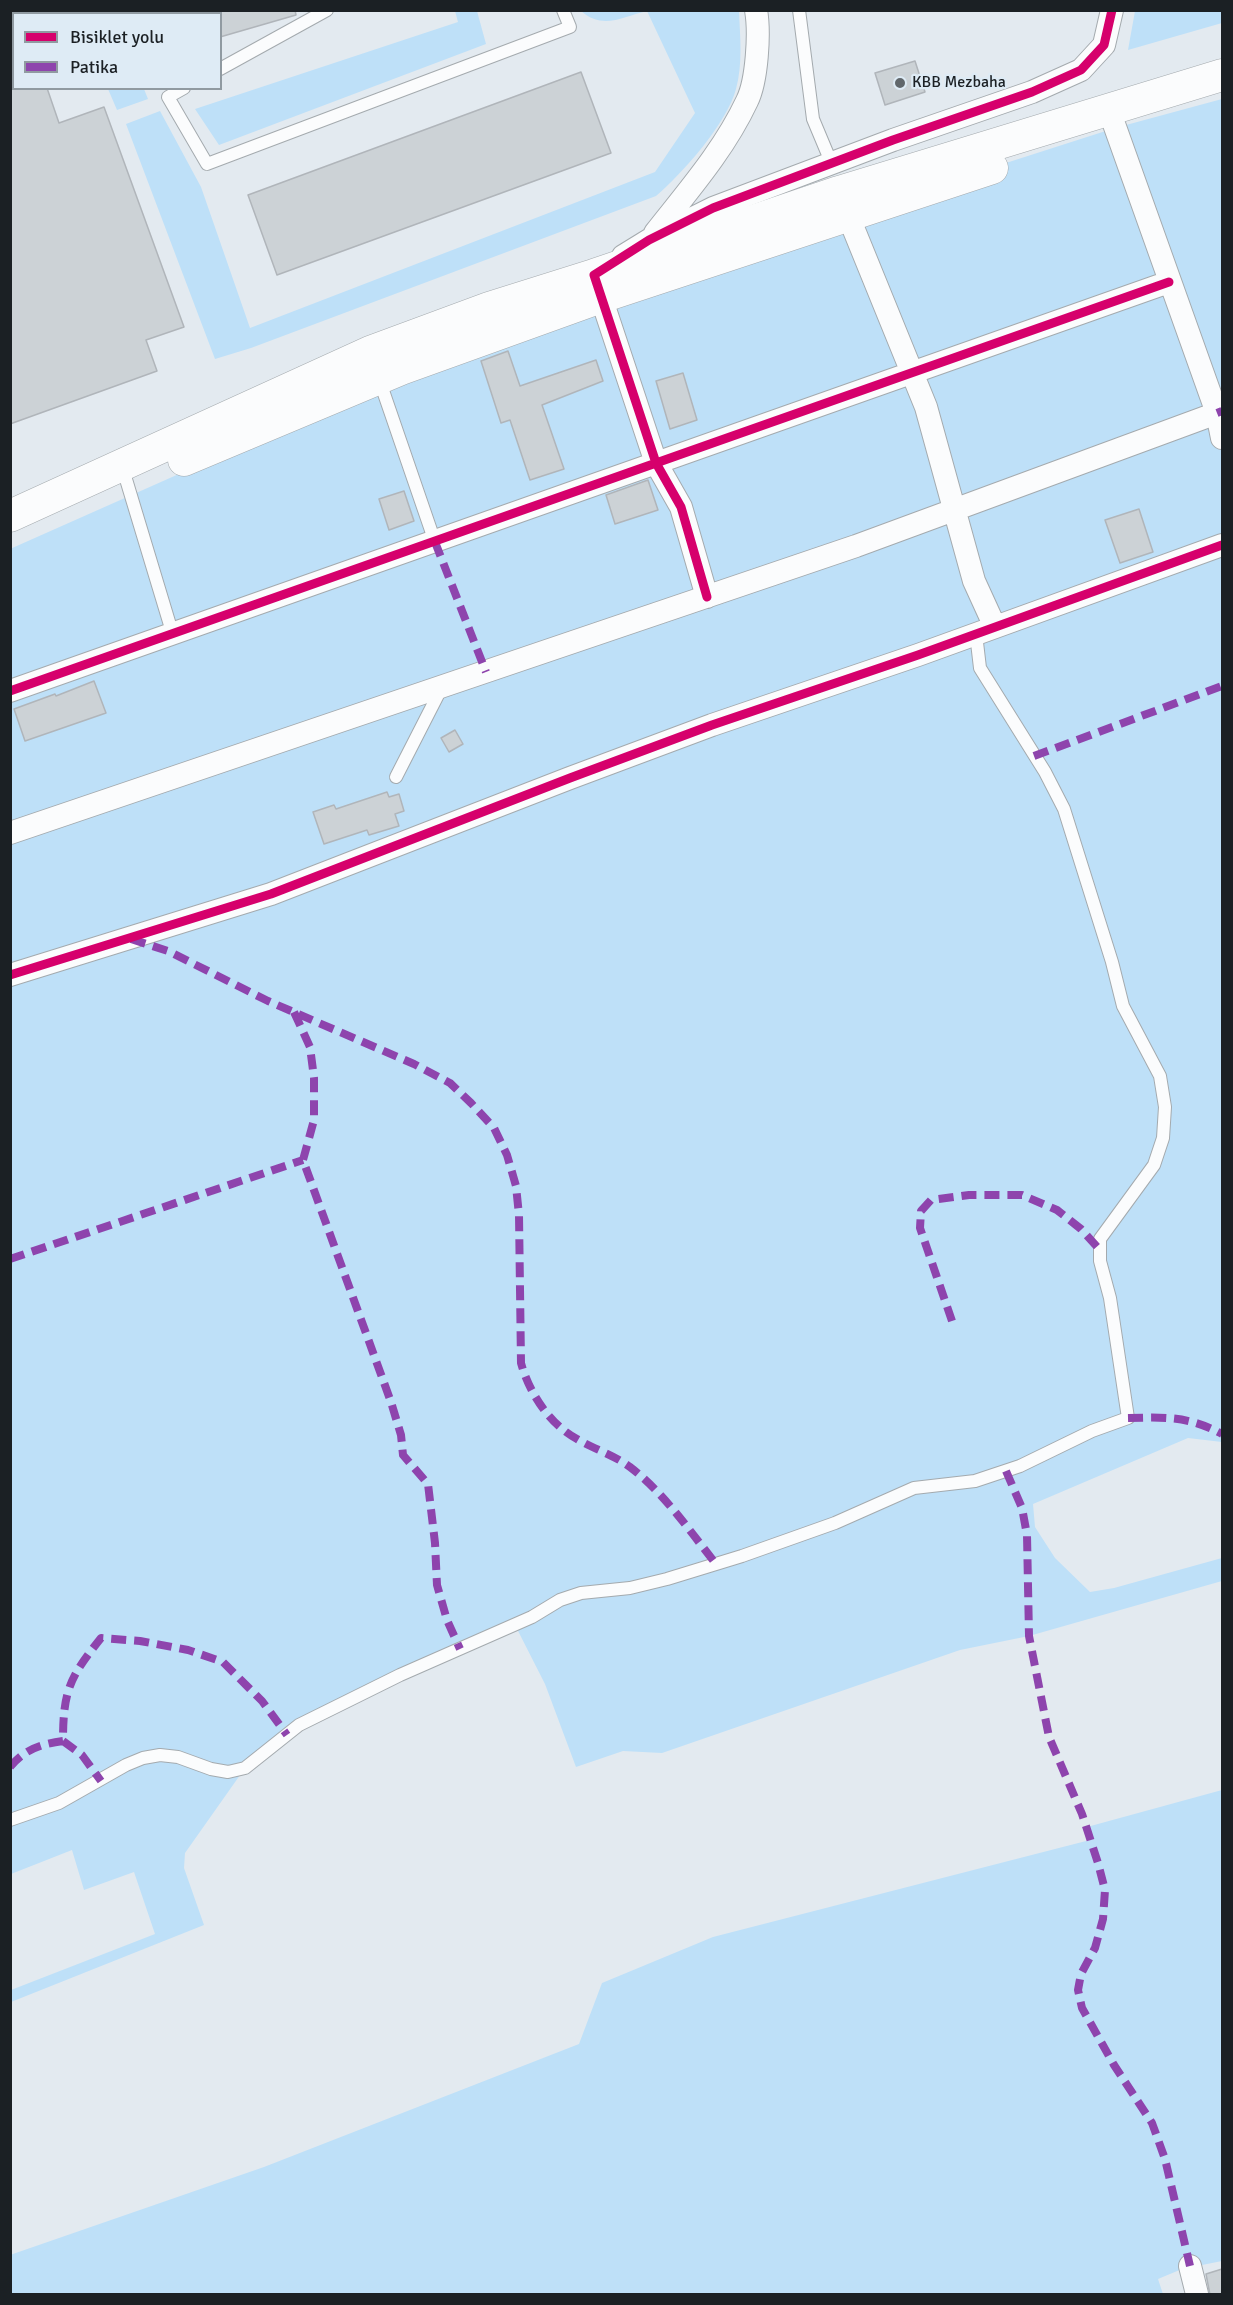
<!DOCTYPE html>
<html>
<head>
<meta charset="utf-8">
<style>
  body { margin:0 }
  #map { position:relative; width:1233px; height:2305px; overflow:hidden; background:#e3eaf0; font-family:Signika,sans-serif }
  canvas { display:block }
  .frame { position:absolute; inset:0; border:12px solid #1b2024; pointer-events:none }
  .legend { position:absolute; left:12px; top:12px; width:210px; height:78px; box-sizing:border-box; background:#deebf5; border:2px solid #909aa1; margin:0; padding:8px 10px; list-style:none; font-size:18px; color:#1b2024 }
  .legend li { display:flex; align-items:center; gap:12px; height:30px }
  .legend b { width:30px; border:2px solid #909aa1 }
</style>
</head>
<body>
<div id="map">
<canvas width="1233" height="2305"></canvas>
<div class="frame"></div>
<ul class="legend">
<li><b style="height:8px;background:#d6006c"></b>Bisiklet yolu</li>
<li><b style="height:8px;background:#8e44ad"></b>Patika</li>
</ul>
</div>
<script>
const g = document.querySelector('canvas').getContext('2d');
g.lineJoin = 'round';
function paint(path, color) { g.fillStyle = color; g.fill(path, 'evenodd'); }
function strokePath(path, color, width, dash) { g.strokeStyle = color; g.lineWidth = width; g.lineCap = dash ? 'butt' : 'round'; g.setLineDash(dash || []); g.stroke(path); }
function label(font, color, halo, rows, align = 'center') {
  g.font = font + ' Signika,sans-serif'; g.lineWidth = 4.5; g.setLineDash([]); g.textBaseline = 'middle'; g.strokeStyle = halo; g.fillStyle = color; for (const [text, x, y, turn = 0] of rows) {
    g.save(); g.translate(x, y); g.rotate((+turn || 0) * Math.PI / 180); g.textAlign = isNaN(turn) ? turn : align; if (halo) g.strokeText(text, 0, 0); g.fillText(text, 0, 0); g.restore();
  }
}
const green = new Path2D(`
  M76,11H178L168,14H77Z
  M455,11H477L486,44L219,145L195,109L458,22Z
  M581,11H739C740,36 743,64 736,89C727,123 683,173 656,196L251,348L215,359L126,124L160,111L201,187L250,328L655,172L695,113L647,11C622,17 603,30 581,11Z
  M1135,11H1222V23L1128,50Z
  M108,89H144L148,99L117,110Z
  M1222,99V1442L1188,1438L1033,1504L1035,1527L1055,1558L1090,1592L1114,1588L1222,1558V1581L1029,1636L960,1650L662,1753L623,1751L576,1767L545,1684L515,1625L338,1705L245,1768L185,1853L184,1868L204,1925L11,2002V1990L155,1934L134,1872L84,1890L72,1850L11,1874L10,549L287,426L847,214L1115,128Z
  M1222,1790V2261L1182,2269L1158,2279L1163,2294H11L10,2255L264,2167L579,2044L602,1983L713,1937L1090,1840L1087,1827Z`);
const building = new Path2D(`
  M220,10H295L296,15L220,37Z
  M915,61L925,92L885,105L875,73Z
  M581,72L611,153L277,275L248,195Z
  M10,88H47L59,123L104,107L184,327L146,340L157,371L10,424Z
  M508,351L520,386L596,360L603,381L542,405L564,469L530,480L510,420L501,423L481,361Z
  M683,373L697,420L670,429L656,381Z
  M648,480L658,510L615,524L606,495Z
  M404,491L414,521L389,530L379,499Z
  M1139,509L1153,552L1120,563L1105,520Z
  M94,681L106,713L25,741L14,709L55,694L56,696Z
  M455,730L463,744L449,752L441,738Z
  M387,792L389,797L399,794L404,811L395,814L399,826L369,835L367,830L324,844L313,812L334,805L336,809Z
  M1222,2269V2295H1210L1206,2274Z`);
const lane = new Path2D(`
  M799,10L813,119L831,162
  M220,69L327,10
  M184,88L168,97L207,164L570,27L563,10
  M379,379L435,542
  M122,466L173,635
  M396,777L442,687
  M10,1820L59,1803L126,1765L143,1758L160,1755L178,1757L211,1769L228,1772L245,1768L299,1725L400,1675L532,1617L560,1600L581,1593L630,1588L667,1579L742,1556L835,1523L914,1488L975,1481L1020,1466L1092,1431L1128,1418L1110,1298L1100,1261V1239L1154,1165L1163,1138L1165,1107L1160,1076L1123,1006L1112,962L1064,809L1045,772L980,668L976,634`);
const street = new Path2D(`
  M1109,110L1217,413L1222,438
  M843,203L926,407L974,581L995,627
  M655,233C688,191 724,150 747,101C757,81 760,33 756,10
  M623,256L649,240L713,208L893,140L1032,92L1081,70L1104,45L1112,10
  M597,285L656,463L681,507L707,597
  M10,691L1169,282
  M10,833L856,546L1217,413
  M10,975L271,894L570,778L712,725L918,655L1222,545
  M1190,2266L1197,2294`);
const secondary = new Path2D(`
  M184,460L401,369L601,297L992,168
  M10,516L370,352L489,308L594,275L839,192L1222,75`);
const quiet = new Path2D(`
  M1217,413L1222,411
  M435,542L486,672
  M1034,756L1222,686
  M131,939L168,951L268,1001L414,1064L450,1083L471,1103L494,1128L507,1155L516,1186L519,1215L521,1363C529,1392 549,1424 577,1439C594,1449 614,1455 630,1467C664,1493 689,1530 716,1564
  M294,1012L310,1047L314,1078V1120L303,1160L391,1402L401,1435L403,1455L428,1484L435,1543L437,1585L447,1620L460,1649
  M10,1259L303,1160
  M952,1321L920,1228L921,1211L931,1200L969,1195H1022L1057,1210L1081,1229L1100,1250
  M1128,1418C1166,1417 1188,1416 1222,1434
  M1006,1471L1022,1508L1027,1535L1029,1636L1049,1737L1082,1814L1098,1863L1105,1890L1103,1919L1095,1948L1081,1974L1078,1990L1082,2008L1114,2065L1152,2123L1165,2159L1190,2266
  M63,1741L82,1755L101,1781
  M10,1767C25,1749 41,1744 63,1741C63,1690 70,1677 101,1638L140,1641L188,1650L223,1662L262,1701L287,1735`);
const cycleway = new Path2D(`
  M707,597L681,507L656,463L594,275L649,240L713,208L893,140L1032,92L1081,70L1104,45L1112,10
  M10,691L1169,282
  M10,975L271,894L570,778L712,725L918,655L1222,545`);
const markers = [
  [900,83,6,"#61676b"]
];
const poiNames = [
  ["KBB Mezbaha",912,83]
];
paint(green, '#bee0f8');
paint(building, '#ccd2d6');
strokePath(building, '#b0b5ba', 1.5);
strokePath(lane, '#a4aaae', 14);
strokePath(street, '#a4aaae', 24);
strokePath(secondary, '#a4aaae', 33);
strokePath(lane, '#fbfcfd', 12);
strokePath(street, '#fbfcfd', 22);
strokePath(secondary, '#fbfcfd', 32);
strokePath(quiet, '#8e44ad', 8, [15, 8]);
strokePath(cycleway, '#d6006c', 9);
for (const [x, y, r, color] of markers) { const dot = new Path2D(); dot.arc(x, y, r, 0, 2 * Math.PI); g.fillStyle = color; g.fill(dot); strokePath(dot, '#deebf5', 2); }
label('16px', '#1b2024', '#deebf5', poiNames, 'left');
</script>
</body>
</html>
